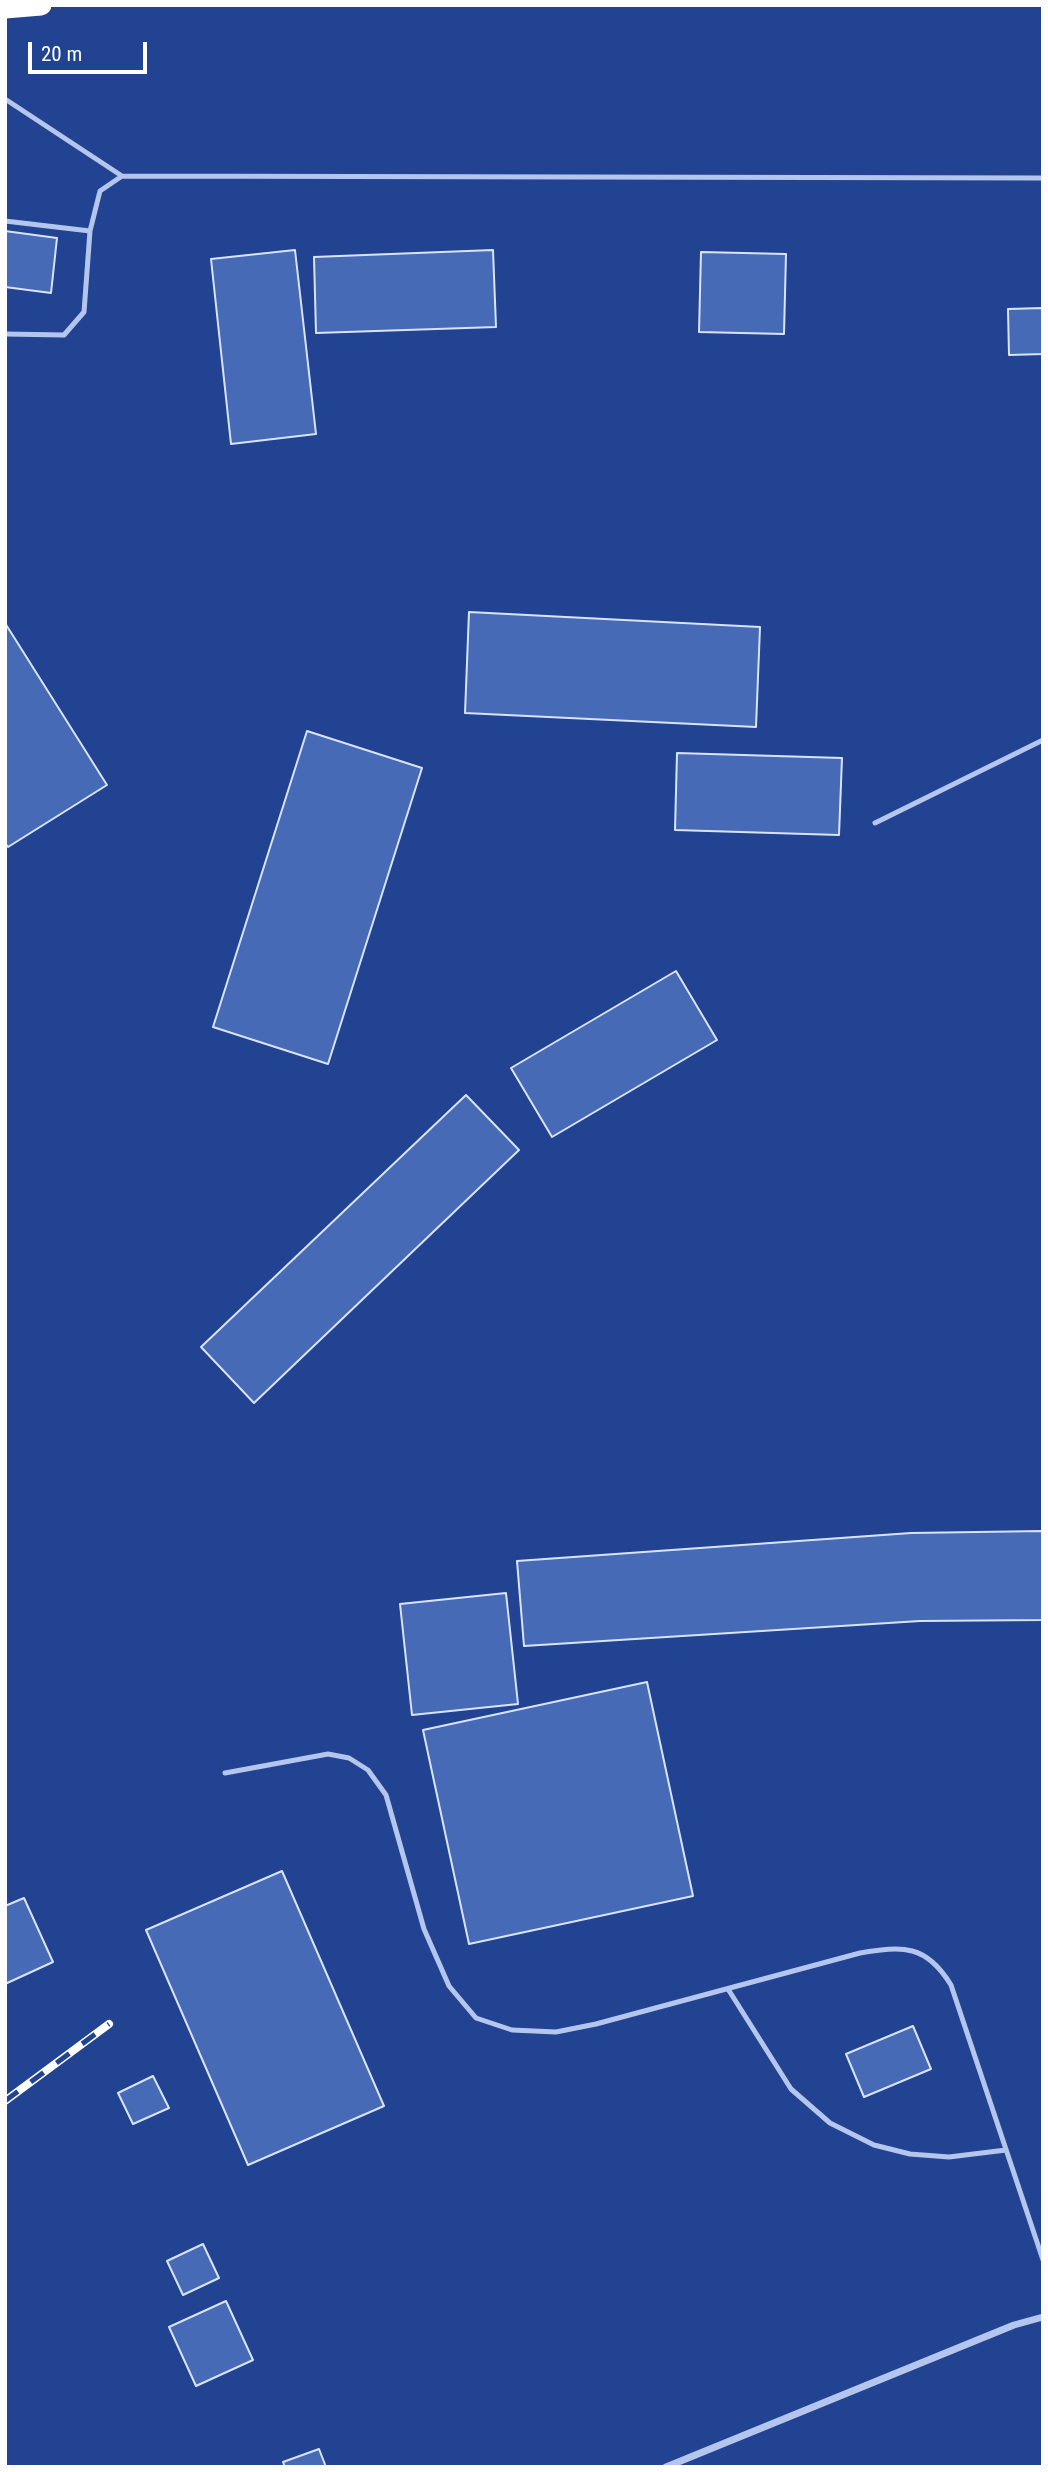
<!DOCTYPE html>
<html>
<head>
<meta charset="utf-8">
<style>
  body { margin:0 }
  #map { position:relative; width:1048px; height:2472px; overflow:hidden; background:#224391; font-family:"Roboto Condensed",sans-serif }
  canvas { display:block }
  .frame { position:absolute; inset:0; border:7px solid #fff; pointer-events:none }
  .scale { position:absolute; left:28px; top:42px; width:119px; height:32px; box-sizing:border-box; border:4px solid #fff; border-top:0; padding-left:9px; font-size:21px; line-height:24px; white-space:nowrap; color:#fff; -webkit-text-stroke:5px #224391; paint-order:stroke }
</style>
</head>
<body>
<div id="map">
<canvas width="1048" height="2472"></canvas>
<div class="frame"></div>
<div class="scale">20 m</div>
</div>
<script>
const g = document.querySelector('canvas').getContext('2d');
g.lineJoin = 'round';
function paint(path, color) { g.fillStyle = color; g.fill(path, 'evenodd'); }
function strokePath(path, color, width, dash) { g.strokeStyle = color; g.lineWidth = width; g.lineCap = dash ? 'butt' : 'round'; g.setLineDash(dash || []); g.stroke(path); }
const building = new Path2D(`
  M5,231L57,238L51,293L5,287Z
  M295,250L316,434L231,444L211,259Z
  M493,250L496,327L316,333L314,257Z
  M701,252L786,254L784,334L699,332Z
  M1043,308V354L1009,355L1008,309Z
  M469,612L760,627L756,727L465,713Z
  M5,623L107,785L8,847L5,843Z
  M307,731L422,768L328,1064L213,1027Z
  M677,753L842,758L839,835L675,830Z
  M676,971L717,1040L552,1137L511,1068Z
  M466,1095L519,1150L254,1403L201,1347Z
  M1043,1531V1620L920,1621L524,1646L517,1561L911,1533Z
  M506,1593L518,1704L412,1715L400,1604Z
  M647,1682L693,1896L469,1944L423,1730Z
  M282,1871L384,2106L248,2165L146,1930Z
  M24,1898L53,1962L5,1984V1906Z
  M913,2026L931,2069L864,2097L846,2054Z
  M153,2076L169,2108L133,2124L118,2093Z
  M203,2244L219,2278L183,2295L167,2261Z
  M226,2301L253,2360L196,2386L169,2327Z
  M319,2449L326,2467H285L283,2462Z`);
const lane = new Path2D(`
  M5,99L122,176
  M5,221L90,231
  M5,334L64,335L84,312L90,231L100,191L122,176L1043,178
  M875,823L1043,740
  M225,1773L328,1754L349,1758L368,1770L386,1795L424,1929L449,1986L476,2018L512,2030L556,2032L596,2024L860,1953C903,1946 926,1944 951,1985L1043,2260
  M728,1989L791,2089L830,2123L874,2145L910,2154L949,2157L1006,2150`);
const street = new Path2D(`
  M666,2467L1014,2325L1043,2317`);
const highway = new Path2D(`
  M5,8L41,5`);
const rail = new Path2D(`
  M5,2101L109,2024`);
paint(building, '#466ab6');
strokePath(building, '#d9e3f9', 2);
strokePath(lane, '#b4c6ed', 5);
strokePath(street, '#b4c6ed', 7);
strokePath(highway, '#fff', 21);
strokePath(rail, '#fff', 8);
strokePath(rail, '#224391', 5, [16]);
</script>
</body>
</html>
